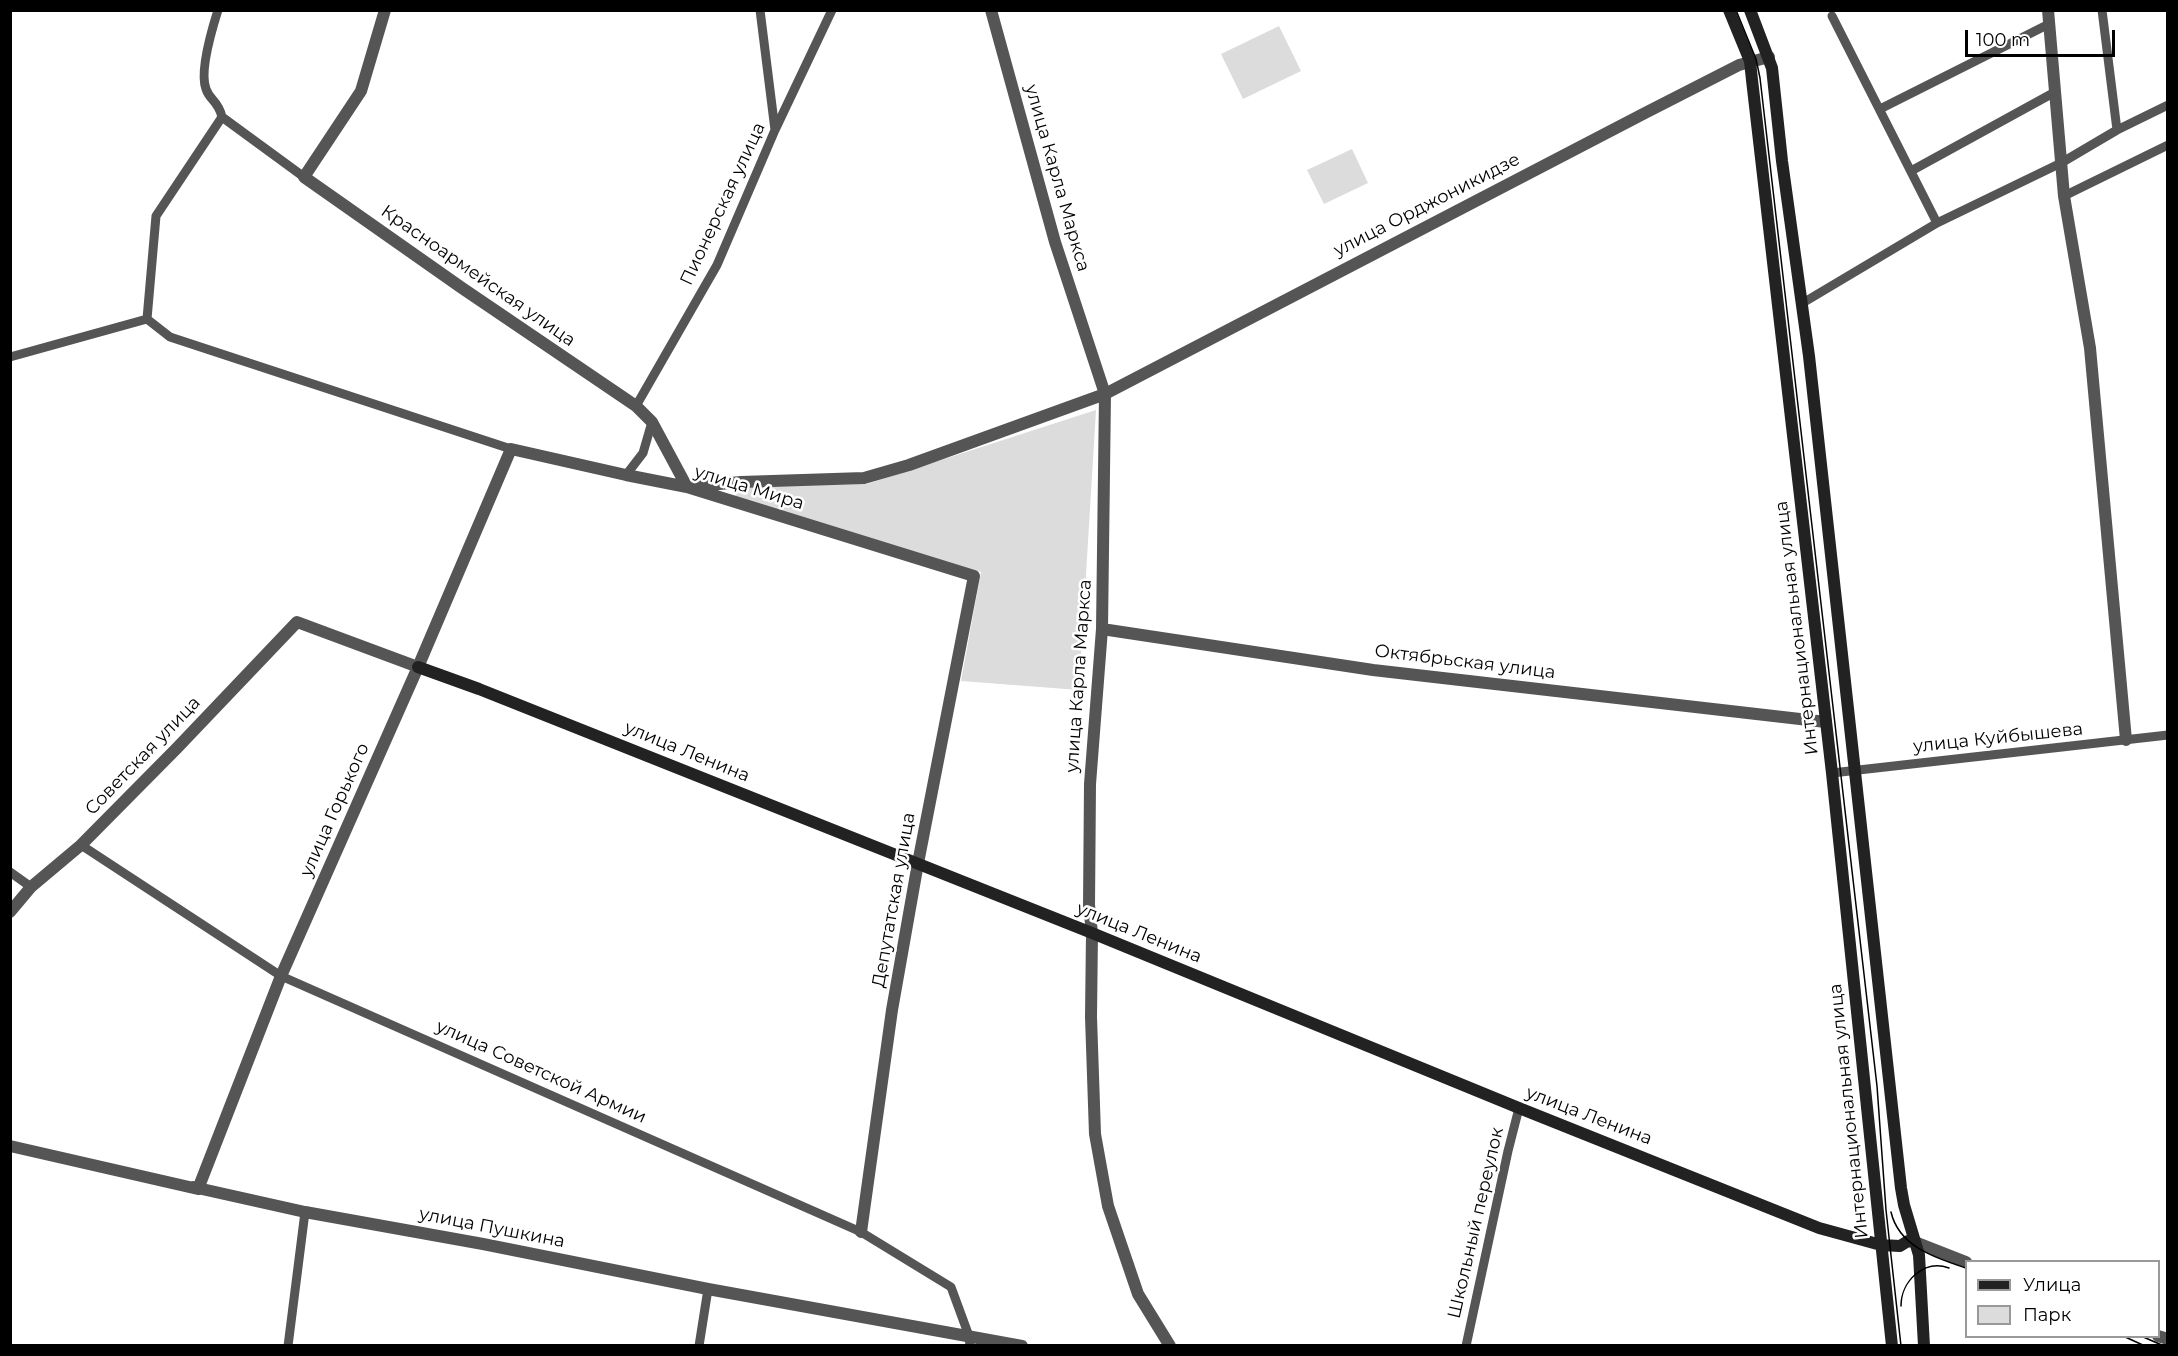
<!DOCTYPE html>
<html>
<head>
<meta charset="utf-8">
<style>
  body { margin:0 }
  #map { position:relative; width:2178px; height:1356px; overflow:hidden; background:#fff; font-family:Montserrat,sans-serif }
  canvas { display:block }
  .frame { position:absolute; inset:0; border:12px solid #000; pointer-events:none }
  .legend { position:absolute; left:1965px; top:1260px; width:195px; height:78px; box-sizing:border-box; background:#fff; border:2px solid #999; margin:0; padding:8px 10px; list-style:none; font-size:18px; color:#000 }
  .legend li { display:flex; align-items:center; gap:12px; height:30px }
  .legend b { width:30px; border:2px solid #999 }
  .scale { position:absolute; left:1965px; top:30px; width:150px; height:27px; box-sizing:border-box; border:3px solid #000; border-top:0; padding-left:8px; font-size:18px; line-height:21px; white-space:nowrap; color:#000; -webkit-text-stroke:4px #fff; paint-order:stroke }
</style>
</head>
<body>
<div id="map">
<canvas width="2178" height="1356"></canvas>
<div class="frame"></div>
<ul class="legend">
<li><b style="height:8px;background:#222"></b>Улица</li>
<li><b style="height:16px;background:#dcdcdc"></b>Парк</li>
</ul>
<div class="scale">100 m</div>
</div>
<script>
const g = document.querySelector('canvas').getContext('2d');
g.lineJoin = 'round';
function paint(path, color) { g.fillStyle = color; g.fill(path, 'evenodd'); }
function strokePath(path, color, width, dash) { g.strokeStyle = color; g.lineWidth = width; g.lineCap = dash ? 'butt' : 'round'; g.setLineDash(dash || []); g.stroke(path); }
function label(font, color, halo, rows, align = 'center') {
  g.font = font + ' Montserrat,sans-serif'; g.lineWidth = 5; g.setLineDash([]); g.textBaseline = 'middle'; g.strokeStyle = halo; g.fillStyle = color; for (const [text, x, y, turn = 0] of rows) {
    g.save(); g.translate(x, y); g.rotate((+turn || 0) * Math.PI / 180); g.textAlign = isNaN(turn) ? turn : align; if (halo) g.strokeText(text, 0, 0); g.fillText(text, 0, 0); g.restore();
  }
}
const green = new Path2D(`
  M1279,26L1301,71L1243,99L1221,54Z
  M1352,149L1368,183L1324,204L1307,170Z
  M1096,410L1079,690L961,681L981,572L735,499L737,485L867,484Z`);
const minor = new Path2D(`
  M760,10L775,130
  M1832,16L1937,223
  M1880,109L2049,24
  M222,117L304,177
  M2117,130L2168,105
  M1911,171L2055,92
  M2064,196L2168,145
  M1801,304L1937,223L2061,163L2117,130L2102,10
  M147,319L170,337L511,449
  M147,319L156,216L222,117C218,100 210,101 206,89C199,71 212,29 218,10
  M10,357L147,319
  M636,406L717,265L775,130L832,10
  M626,475L643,453L652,422
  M1832,773L2168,735
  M81,845L281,976L861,1232L951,1287L969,1336L970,1346
  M10,872L31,887
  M288,1346L305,1212
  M699,1346L708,1289
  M1466,1346L1508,1151L1519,1108`);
const tertiary = new Path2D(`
  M385,10L361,91L304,177L462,288L636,406L652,422L687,487L741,482L864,478L909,465L1105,394L1645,113L1739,65L1769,57
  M991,10L1055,242L1105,394L1102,629L1090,784L1089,905L1092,933L1091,1017L1095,1134L1108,1206L1138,1294L1170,1346
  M2048,10L2064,196L2090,348L2126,740
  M1102,629L1373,670L1826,722
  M10,912L31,887L81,845L177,748L297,622L418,667
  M10,1146L198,1189L281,976L418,667L511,449L626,475L687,487L974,576L918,863L892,1010L861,1232
  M193,1187L305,1212L483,1244L708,1289L1022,1346
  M1915,1242L1966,1262
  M2158,1336L2168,1339`);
const secondary = new Path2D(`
  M1729,10L1750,61L1752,80L1832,773L1892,1346
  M1750,10L1772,68L1782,161L1809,356L1901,1188L1904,1205L1919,1255L1924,1346
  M418,667L479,689L1092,933L1519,1108L1819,1228L1881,1245L1900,1246L1908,1241L1915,1242`);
const tram = new Path2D(`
  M1736,10L1756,59L1760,78L1877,1086L1886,1210L1901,1346
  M1891,1212C1899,1247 1936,1258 1966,1268
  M1901,1306C1901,1281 1924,1259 1949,1268
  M2123,1336L2145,1346
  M2141,1336L2164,1346`);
const streetNames = [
  ["улица Карла Маркса",1057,178,74],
  ["Пионерская улица",723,204,-65],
  ["улица Орджоникидзе",1427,205,-27],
  ["Красноармейская улица",478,276,35],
  ["улица Мира",749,488,17],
  ["Интернациональная улица",1797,628,-97],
  ["Октябрьская улица",1465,662,7],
  ["улица Карла Маркса",1079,676,-86],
  ["улица Куйбышева",1998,738,-6],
  ["улица Ленина",687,752,22],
  ["Советская улица",143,756,-46],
  ["улица Горького",335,810,-66],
  ["Депутатская улица",894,900,-80],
  ["улица Ленина",1139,933,22],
  ["улица Советской Армии",541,1072,24],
  ["Интернациональная улица",1849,1111,-96],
  ["улица Ленина",1589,1116,21],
  ["Школьный переулок",1476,1223,-77],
  ["улица Пушкина",492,1228,11]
];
paint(green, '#dcdcdc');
strokePath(minor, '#555', 9);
strokePath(tertiary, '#555', 12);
strokePath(secondary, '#222', 12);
strokePath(tram, '#000', 1.5);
label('18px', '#000', '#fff', streetNames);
</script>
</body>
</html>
